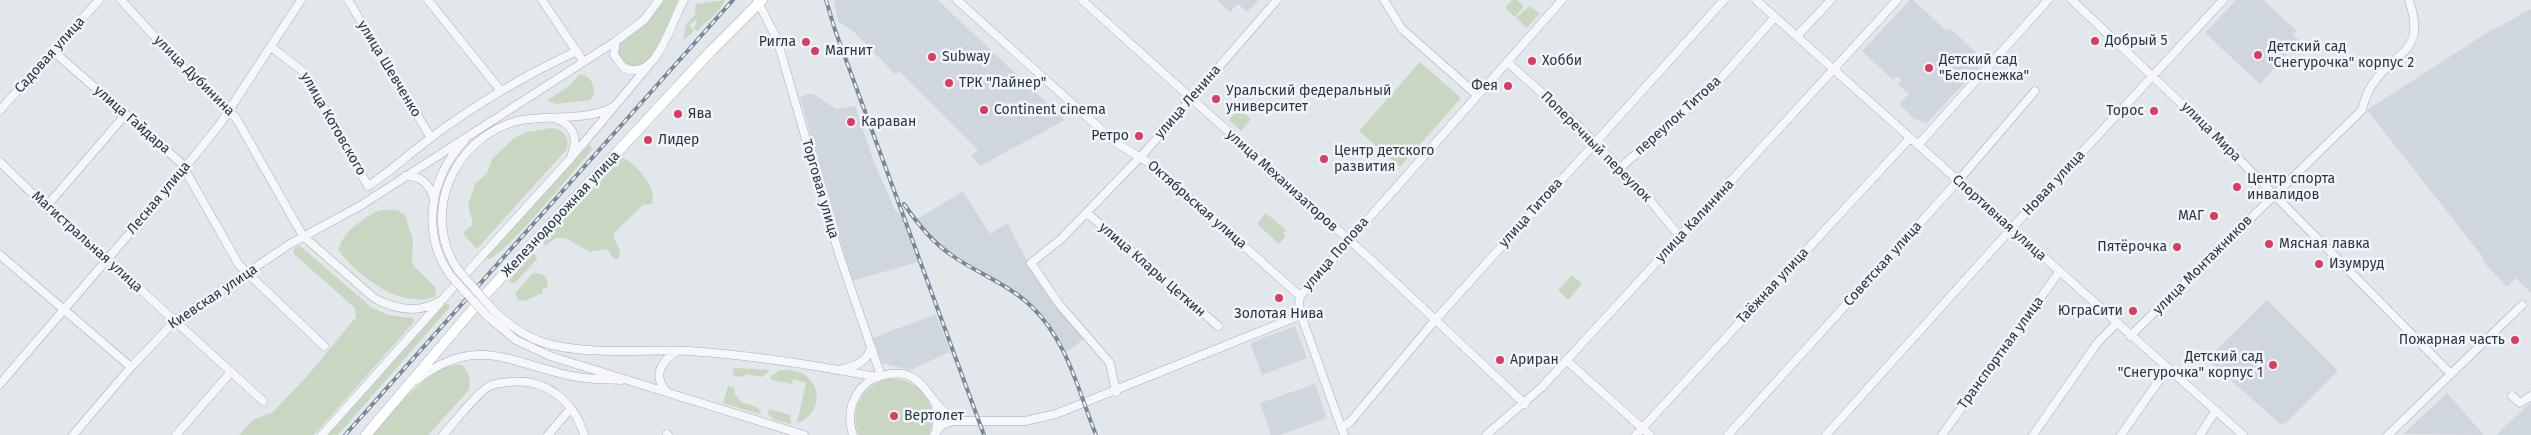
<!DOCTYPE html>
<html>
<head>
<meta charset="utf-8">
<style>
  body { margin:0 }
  canvas { display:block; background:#e2e7ec }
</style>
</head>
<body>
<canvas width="2531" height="435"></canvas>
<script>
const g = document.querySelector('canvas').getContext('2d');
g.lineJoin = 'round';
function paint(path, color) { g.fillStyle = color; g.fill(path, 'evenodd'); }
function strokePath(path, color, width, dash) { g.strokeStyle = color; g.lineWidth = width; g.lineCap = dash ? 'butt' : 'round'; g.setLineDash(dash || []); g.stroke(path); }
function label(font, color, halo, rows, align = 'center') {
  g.font = font + ' "Fira Sans",sans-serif'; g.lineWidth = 5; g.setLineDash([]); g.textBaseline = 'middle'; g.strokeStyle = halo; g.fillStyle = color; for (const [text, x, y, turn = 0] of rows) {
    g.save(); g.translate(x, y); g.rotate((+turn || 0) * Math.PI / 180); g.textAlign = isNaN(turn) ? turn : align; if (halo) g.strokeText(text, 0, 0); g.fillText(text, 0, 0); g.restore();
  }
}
const built = new Path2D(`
  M834,0H938L1065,120L980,166L971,156L978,150L899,71L895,74L854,32L838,21Z
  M1217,0H1259L1247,12L1238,4L1230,12Z
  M1910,0H1913L1947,31L1950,28L1985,61L1926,124L1915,119L1899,104L1909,94L1898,84L1901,80L1897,76L1893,80L1862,51Z
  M2236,0H2263L2297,31L2293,35L2300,41L2260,84L2205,33Z
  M2531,9V293L2516,278L2507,287L2484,263L2482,256L2367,110L2485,34Z
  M808,94H813L836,109L855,106L874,162L895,210L901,215L918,262L852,281L800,97Z
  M963,191L990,234L1007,223L1031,268L1085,338L1067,352L1048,321L1023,297L944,248L917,219Z
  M2267,300L2338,371L2286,423L2280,424L2207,359Z
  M936,314L950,352L910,370L882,363L873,338Z
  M1295,326L1307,358L1262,375L1250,343Z
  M1315,384L1327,418L1280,435H1271L1260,403Z
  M2447,393L2484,435L2403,434Z
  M2531,402V435H2496Z`);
const green = new Path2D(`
  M663,0H678C669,15 646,97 619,56L618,44L643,26Z
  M725,0C719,15 705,21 697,31L694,29L697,22L696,20L689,25L693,30L692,33L683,40L686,25L695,15L696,4Z
  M1512,0H1517L1524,6L1515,17L1505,8Z
  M1529,6L1540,13L1527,28L1516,18Z
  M1420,62L1461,98L1400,167L1359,131Z
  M580,74C591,76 594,84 594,94L590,100L556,104L547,100L568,87Z
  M1239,109L1251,119L1241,131L1229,120Z
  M551,128C563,129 570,137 567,149L477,249L464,235V232L473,224L468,205L475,184L487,173L492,159L514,138L527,132Z
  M590,144L592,150C577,167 503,258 488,259L486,255Z
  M623,158C636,163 659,190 652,204L643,205L614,233C613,243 624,249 618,259H614L607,249L590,252L565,238H556L545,246L543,242L619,159Z
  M380,210H397L405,215L413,240L412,262L415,267L435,287L436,296C403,311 358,276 339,251C339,234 366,216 380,210Z
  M1266,213L1286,230L1283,234L1286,236L1279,244L1257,224Z
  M299,245L371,307L388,315L413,318L414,322L314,435H239L253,420L273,412L309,374L356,317L355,308L294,254L293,250Z
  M533,254L536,255L537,259L515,283H511L509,280Z
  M533,273C542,273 546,275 548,284L546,288L542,289L543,293L524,301L518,300L515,293Z
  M1572,275L1582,284L1568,300L1558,290Z
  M445,304H449V308L338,435H328Z
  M457,364L462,365C469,372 471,380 469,390L428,435H373C397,408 421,373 457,364Z
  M734,368L770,370L762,377L748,374L741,377L732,375Z
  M780,370C788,370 796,370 803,374C825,387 819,416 797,423L806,383L793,379L792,384L771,380V376Z
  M887,379C920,376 941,405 929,435H859C849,410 861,386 887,379Z
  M728,386L735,388L734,393L741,402L757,407L762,415L723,403Z
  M769,409L790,415L791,424L774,420L768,414Z`);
const minor = new Path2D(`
  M121,0L191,76L236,118L303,236L374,298C396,310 420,314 442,300L571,158L650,64
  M348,0L431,138
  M428,0L501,91
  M542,0L583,61
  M659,0L644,20L616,41L614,55L624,68C658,83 671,20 684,0
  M757,0L777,39L839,254L881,376
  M957,0L1115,142L1154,166L1300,296
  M1082,0L1378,266L1525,404
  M1384,0L1402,29L1477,95
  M1756,0L2243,435
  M2072,0L2223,143L2451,374
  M1797,36L1831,0
  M271,47L304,72L368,186C391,171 410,153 432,137C477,103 526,75 577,51
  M53,51L181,163L239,265L324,346
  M1507,62L1578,125L1648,198L1681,238
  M0,110L99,0
  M553,118C572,123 579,136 572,154
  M1918,145L2048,0
  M0,162L46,207L107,259L263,401
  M1620,168L1715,85L1775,17
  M405,176C421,176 429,183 434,199
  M46,207L125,115
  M1087,213L1218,326
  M0,255L131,367
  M458,270C420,215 453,138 517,121C547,114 583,122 611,108
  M451,276C420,233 430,178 464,141
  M494,311C511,327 530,340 552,345C597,355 644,349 689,351C752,355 814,365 877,377
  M488,317L516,340L550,356L804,435
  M2130,336L2362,110C2364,102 2367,92 2372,85C2396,48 2427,55 2409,0
  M1566,360L1650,435
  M843,369C856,366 868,361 871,347
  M417,380C471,338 502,358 559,373C579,379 600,379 621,380
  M0,384L172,184L220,124L301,0
  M667,392C652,376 661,361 677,351
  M1116,392L1110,363L1059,304L1031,263L1061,239L1145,152L1277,0
  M2512,396L2520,403L2531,396
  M1342,427L1350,422L1436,319L1724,0
  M936,430L938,417L936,405
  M667,434L668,435
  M73,435L131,367L175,321L290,244L360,206L616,41
  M176,435L231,372
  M322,435L439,304
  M443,435C455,422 474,396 488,387C494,383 503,383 510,382C546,378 574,401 584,435
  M548,435L571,408
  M853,435C849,423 849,409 855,398C860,387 870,379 881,376C929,362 925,411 960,419
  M934,435L942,425L953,421H1025L1056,414L1301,315
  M1344,435L1301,315L1299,303L1300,296L1562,0
  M1486,435L1542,387L1897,0
  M1636,435L1910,138
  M1728,435L1958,181L2035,91
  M1826,435L2011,229L2223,0
  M1942,435L2059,272
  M2033,435L2098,342L2117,323
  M2121,435L2167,369
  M2200,435L2216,410
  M2388,435L2522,305`);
const major = new Path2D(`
  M366,435L484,296L710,52L762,0`);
const rail = new Path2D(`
  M826,0L835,30L984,435
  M904,204C917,223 931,241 950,254C976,273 1008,284 1031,306C1067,340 1078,390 1096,435
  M345,435L733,0`);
const minorBridge = new Path2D(`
  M458,270L494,311
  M451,276L488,317`);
const markers = [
  [2095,41,5,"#dd3b61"],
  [806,42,5,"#dd3b61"],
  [815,51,5,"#dd3b61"],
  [2258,55,5,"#dd3b61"],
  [932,57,5,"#dd3b61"],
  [1532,61,5,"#dd3b61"],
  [1929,68,5,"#dd3b61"],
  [949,83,5,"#dd3b61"],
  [1508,86,5,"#dd3b61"],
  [1216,99,5,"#dd3b61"],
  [984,110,5,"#dd3b61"],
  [2154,111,5,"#dd3b61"],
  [678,114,5,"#dd3b61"],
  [851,122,5,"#dd3b61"],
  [1139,136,5,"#dd3b61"],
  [648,140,5,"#dd3b61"],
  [1324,159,5,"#dd3b61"],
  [2237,187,5,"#dd3b61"],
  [2214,216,5,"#dd3b61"],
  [2269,244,5,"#dd3b61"],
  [2177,247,5,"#dd3b61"],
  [2319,264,5,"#dd3b61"],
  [1279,298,5,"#dd3b61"],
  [2133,311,5,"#dd3b61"],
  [2515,340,5,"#dd3b61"],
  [1500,360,5,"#dd3b61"],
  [2273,365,5,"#dd3b61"],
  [894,416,5,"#dd3b61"]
];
const poiNames = [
  ["Добрый 5",2105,41],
  ["Ригла",796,42,"right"],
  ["Детский сад",2268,47],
  ["\"Снегурочка\" корпус 2",2268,63],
  ["Магнит",825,51],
  ["Subway",942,57],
  ["Детский сад",1939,60],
  ["\"Белоснежка\"",1939,76],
  ["Хобби",1542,61],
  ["ТРК \"Лайнер\"",959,83],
  ["Фея",1498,86,"right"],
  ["Уральский федеральный",1226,91],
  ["университет",1226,107],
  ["Continent cinema",994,110],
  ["Торос",2144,111,"right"],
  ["Ява",688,114],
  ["Караван",861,122],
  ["Ретро",1129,136,"right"],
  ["Лидер",658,140],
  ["Центр детского",1334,151],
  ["развития",1334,167],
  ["Центр спорта",2247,179],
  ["инвалидов",2247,195],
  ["МАГ",2204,216,"right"],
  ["Мясная лавка",2279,244],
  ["Пятёрочка",2167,247,"right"],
  ["Изумруд",2329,264],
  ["ЮграСити",2123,311,"right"],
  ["Золотая Нива",1279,314,"center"],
  ["Пожарная часть",2505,340,"right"],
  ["Детский сад",2263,357,"right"],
  ["\"Снегурочка\" корпус 1",2263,373,"right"],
  ["Ариран",1510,360],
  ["Вертолет",904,416]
];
const streetNames = [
  ["Садовая улица",50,55,-48],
  ["улица Шевченко",389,69,59],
  ["улица Дубинина",194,76,45],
  ["улица Ленина",1188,102,-49],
  ["переулок Титова",1678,116,-42],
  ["улица Гайдара",132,120,41],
  ["улица Котовского",333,124,60],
  ["улица Мира",2211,132,45],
  ["Поперечный переулок",1596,147,45],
  ["улица Механизаторов",1282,181,42],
  ["Новая улица",2054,183,-47],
  ["Торговая улица",820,189,74],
  ["Лесная улица",159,198,-50],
  ["Октябрьская улица",1197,205,41],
  ["улица Титова",1531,213,-48],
  ["Железнодорожная улица",561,214,-47],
  ["Спортивная улица",1999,218,42],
  ["улица Калинина",1695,221,-47],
  ["Магистральная улица",87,242,42],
  ["улица Попова",1336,254,-49],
  ["Советская улица",1883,264,-48],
  ["улица Монтажников",2203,265,-45],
  ["улица Клары Цеткин",1152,270,41],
  ["Таёжная улица",1773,286,-47],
  ["Киевская улица",213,297,-34],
  ["Транспортная улица",2001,353,-54]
];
paint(built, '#d0d6de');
paint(green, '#c9d7c2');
strokePath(minor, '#a6aeb7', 9);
strokePath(major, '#a0acb9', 11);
strokePath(minor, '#f6f7fa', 8);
strokePath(major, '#fff', 10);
strokePath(rail, '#7a8798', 4);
strokePath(rail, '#f2f6f9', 2, [5.5]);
strokePath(minorBridge, '#a6aeb7', 9, []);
strokePath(minorBridge, '#f6f7fa', 8);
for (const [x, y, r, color] of markers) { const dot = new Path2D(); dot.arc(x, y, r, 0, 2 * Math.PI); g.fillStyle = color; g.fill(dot); strokePath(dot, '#f2f6f9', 2); }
label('14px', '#283546', '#f2f6f9', poiNames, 'left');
label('14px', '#283546', '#f2f6f9', streetNames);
</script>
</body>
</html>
